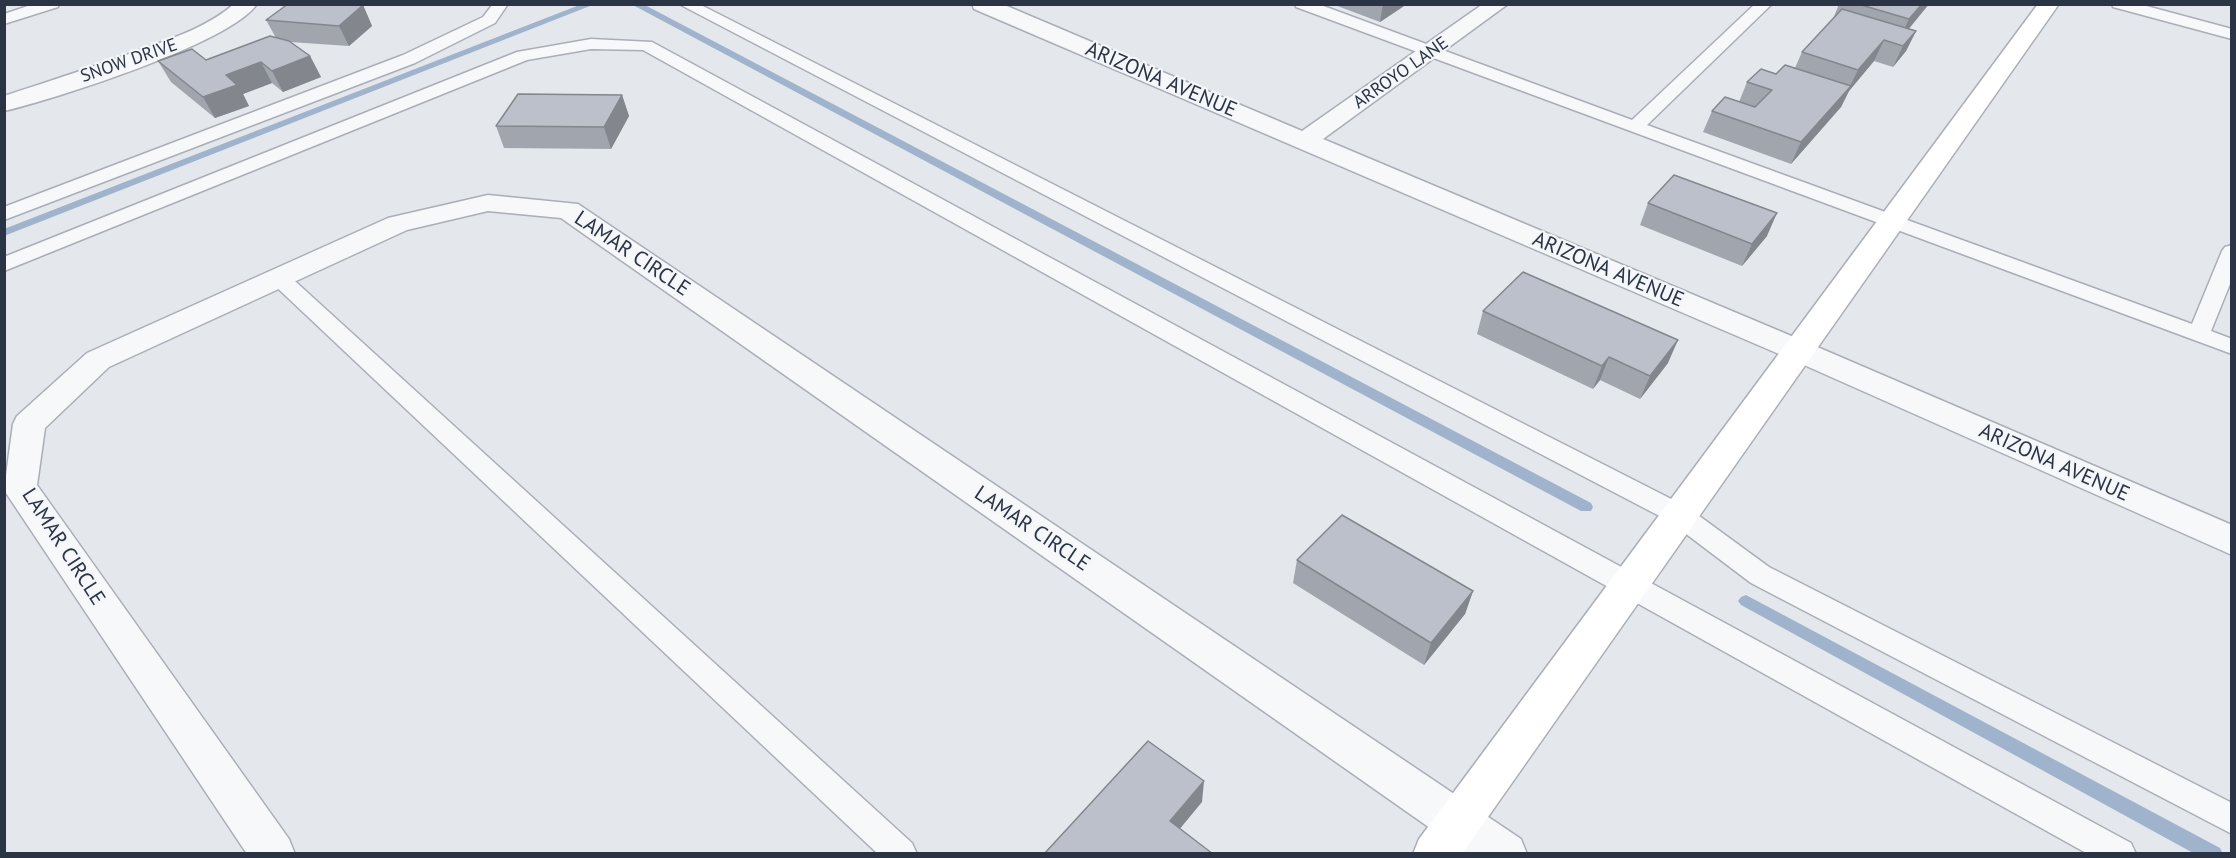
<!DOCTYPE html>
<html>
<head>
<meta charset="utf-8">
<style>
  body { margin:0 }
  #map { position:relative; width:2236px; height:858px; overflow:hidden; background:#e4e7ec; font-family:"PT Sans",sans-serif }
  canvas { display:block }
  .frame { position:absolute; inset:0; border:6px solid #2b3445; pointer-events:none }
</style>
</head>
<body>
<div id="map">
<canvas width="2236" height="858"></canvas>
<div class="frame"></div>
</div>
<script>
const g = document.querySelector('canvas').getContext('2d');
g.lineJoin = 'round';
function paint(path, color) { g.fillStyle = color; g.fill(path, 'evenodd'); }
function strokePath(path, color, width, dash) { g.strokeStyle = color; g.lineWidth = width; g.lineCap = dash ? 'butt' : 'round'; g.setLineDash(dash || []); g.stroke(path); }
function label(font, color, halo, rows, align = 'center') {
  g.font = font + ' "PT Sans",sans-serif'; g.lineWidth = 4.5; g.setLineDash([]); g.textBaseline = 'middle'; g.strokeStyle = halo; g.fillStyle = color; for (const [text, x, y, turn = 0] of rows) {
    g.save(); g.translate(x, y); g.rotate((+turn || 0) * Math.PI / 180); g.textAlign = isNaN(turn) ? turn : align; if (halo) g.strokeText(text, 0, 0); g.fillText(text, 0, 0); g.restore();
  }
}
const stream = new Path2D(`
  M582,4H595L4,236V229Z
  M631,4H643L1591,503L1593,507L1591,511H1581Z
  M1746,595L2220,848L2223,854H2195L1741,605L1738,601L1741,597Z`);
const lane = new Path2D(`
  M34,4H59L58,7L4,24V14Z
  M493,4H508L495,23L415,63L4,220V207L403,55L483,17Z
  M679,4H699L1687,507L1769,567L2232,803V834L1751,583L1669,521Z
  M1295,4H1318L1632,120L1755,4H1772L1647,125L2192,324L2222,251L2225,247L2232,245V279L2211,331L2232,339V354L1296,7Z
  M2112,4H2139L2232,29V39L2113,7Z
  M591,39L652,42L2131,843L2136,854H2088L643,50L591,49L527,60L4,271V257L517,52Z
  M278,270L285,272L912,843L917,854H878L271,282L267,277L271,272Z`);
const street = new Path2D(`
  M234,4H257C231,43 55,99 4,111V96C52,80 101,65 148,47C177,37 210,25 234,4Z
  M972,4H1002L1302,131L1483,4H1508L1323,139L1808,343L2232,525V555L1786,357L974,9Z
  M488,195L578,204L1521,839L1527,854H1467L561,218L488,211L407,230L109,367L45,428L37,485L289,839L295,854H247L4,490L13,424L17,416L87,353L388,218Z`);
const secondary = new Path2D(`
  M2038,4H2059L1462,854H1413L1419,839Z`);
const wall = new Path2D(`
  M1332,4H1407L1380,22Z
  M1839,4H1929L1909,29L1916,31L1906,51L1893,67L1874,61L1849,91L1841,107L1791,164L1703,132L1712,111L1739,102L1747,82L1795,68L1802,52L1833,19Z
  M363,5L372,26L349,46L290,42L310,56L321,77L283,92L272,83L243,94L249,106L215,118L171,82L158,61L206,60L276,38L266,20Z
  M622,95L629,116L611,149L504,148L496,126Z
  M1648,203L1767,236L1742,266L1640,225Z
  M1483,311L1668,363L1640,399L1600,380L1593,389L1477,334Z
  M1297,560L1473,591L1465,614L1424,665L1293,583Z`);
const shadedWall = new Path2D(`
  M1383,4H1407L1380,22Z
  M1922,4H1929L1899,40L1909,19Z
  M363,5L372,26L349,46L339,26Z
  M1916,31L1906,51L1893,67L1903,46Z
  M1884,40L1874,61L1849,91L1841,107L1791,164L1801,142L1850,86L1858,70Z
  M310,56L321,77L283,92L272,71Z
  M261,62L272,83L243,94L249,106L215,118L203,97L226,75Z
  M622,95L629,116L611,149L604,127Z
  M1777,213L1767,236L1742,266L1752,244Z
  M1678,340L1668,363L1640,399L1650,376Z
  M1609,357L1600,380L1593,389L1602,366Z
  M1473,591L1465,614L1424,665L1431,643Z
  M1204,781L1202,802L1169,842L1170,821Z`);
const building = new Path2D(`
  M288,4H352L363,5L339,26L266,20Z
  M1858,4H1922L1909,19Z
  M1842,9L1916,31L1903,46L1884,40L1858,70L1802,52Z
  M270,36L289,41L310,56L272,71L261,62L226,75L237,85L203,97L158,61L192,49L206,60Z
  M1785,65L1851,86L1801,142L1712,111L1725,97L1755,107L1772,90L1747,82L1761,69L1776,74Z
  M518,94L622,95L604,127L496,126Z
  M1674,175L1777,213L1752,244L1648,203Z
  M1523,272L1678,340L1650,376L1609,357L1602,366L1483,311Z
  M1342,515L1473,591L1431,643L1297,560Z
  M1148,741L1204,781L1170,821L1213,854H1044Z`);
const farStreetnames = [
  ["SNOW DRIVE",129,61,-19],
  ["ARROYO LANE",1401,73,-35]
];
const streetNames = [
  ["ARIZONA AVENUE",1161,80,23],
  ["LAMAR CIRCLE",632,254,34],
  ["ARIZONA AVENUE",1608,270,23],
  ["ARIZONA AVENUE",2054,463,24],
  ["LAMAR CIRCLE",1032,529,34],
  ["LAMAR CIRCLE",63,547,57]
];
paint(stream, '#9fb4cc');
strokePath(lane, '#a9aeb7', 3);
strokePath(street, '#a9aeb7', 3);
strokePath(secondary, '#a9aeb7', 3);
paint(lane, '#f7f8fa');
paint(street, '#f7f8fa');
paint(secondary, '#fff');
paint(wall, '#a1a5ae');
paint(shadedWall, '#83868d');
paint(building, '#bbc0ca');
strokePath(building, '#83868d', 1.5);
label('18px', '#2b3445', '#f4f6f9', farStreetnames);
label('21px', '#2b3445', '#f4f6f9', streetNames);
</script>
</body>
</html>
